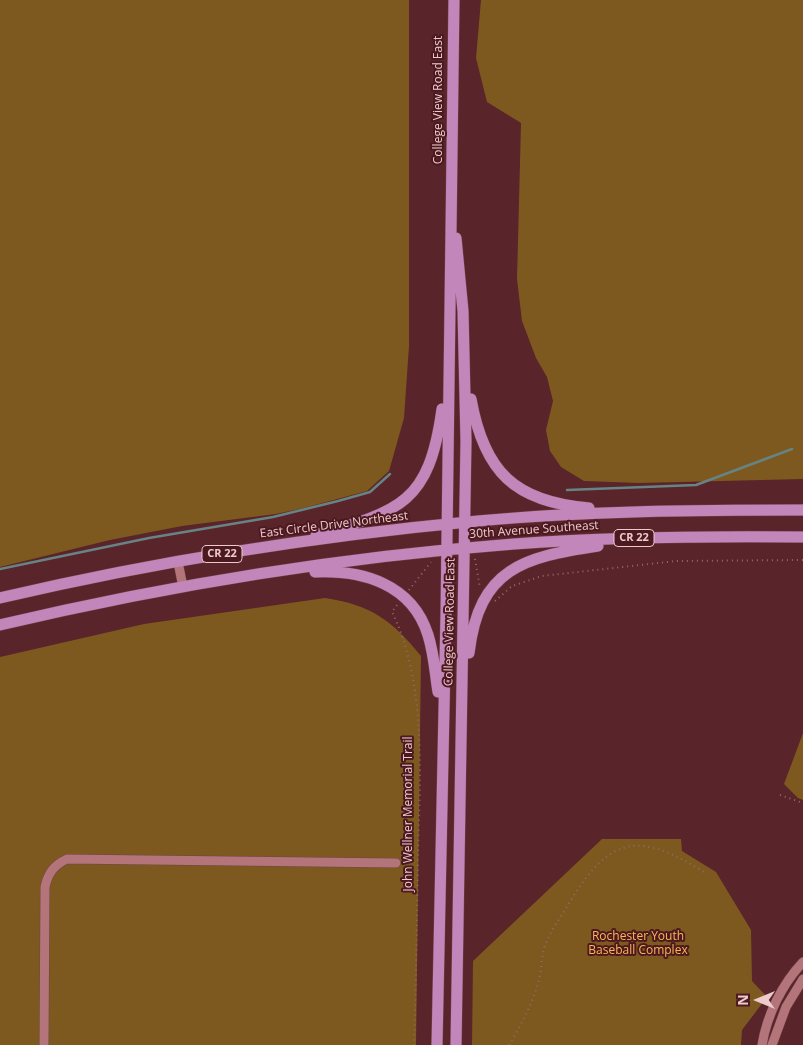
<!DOCTYPE html>
<html>
<head>
<meta charset="utf-8">
<style>
  body { margin:0 }
  #map { position:relative; width:803px; height:1045px; overflow:hidden; background:#59242a; font-family:"Open Sans",sans-serif }
  canvas { display:block }
  .north { position:absolute; left:733px; top:975px; width:50px; height:50px; -webkit-text-stroke:4px #4d1920; paint-order:stroke; rotate:270deg; font-size:14px; font-weight:700; line-height:20px; text-align:center; color:#edcacc }
  .north::after { content:''; display:block; margin:auto; width:18px; height:22px; background:#edcacc; clip-path:polygon(50% 0,100% 100%,50% 72%,0 100%) }
</style>
</head>
<body>
<div id="map">
<canvas width="803" height="1045"></canvas>
<div class="north">N</div>
</div>
<script>
const g = document.querySelector('canvas').getContext('2d');
g.lineJoin = 'round';
function paint(path, color) { g.fillStyle = color; g.fill(path, 'evenodd'); }
function strokePath(path, color, width, dash) { g.strokeStyle = color; g.lineWidth = width; g.lineCap = dash ? 'butt' : 'round'; g.setLineDash(dash || []); g.stroke(path); }
function label(font, color, halo, rows, align = 'center') {
  g.font = font + ' "Open Sans",sans-serif'; g.lineWidth = 4; g.setLineDash([]); g.textBaseline = 'middle'; g.strokeStyle = halo; g.fillStyle = color; for (const [text, x, y, turn = 0] of rows) {
    g.save(); g.translate(x, y); g.rotate((+turn || 0) * Math.PI / 180); g.textAlign = isNaN(turn) ? turn : align; if (halo) g.strokeText(text, 0, 0); g.fillText(text, 0, 0); g.restore();
  }
}
const green = new Path2D(`
  M0,0H409V346L404,418L389,471L367,491L304,508L276,514L182,526L110,540L0,567Z
  M481,0H803V479L639,483L584,481L561,467L550,451L546,430L553,401L547,377L536,358L522,321L517,279L521,123L487,102L476,58Z
  M325,598C371,605 392,620 421,656L416,1045H0V657L144,624Z
  M803,733V800L798,798L784,784Z
  M602,839H681L682,851L716,872L751,930L752,981L767,997L742,1030L741,1045H472L473,961Z`);
const stream = new Path2D(`
  M567,490L696,485L792,449
  M0,569L149,538L273,517L338,501L370,492L390,474`);
const path = new Path2D(`
  M475,559L480,588
  M409,590L431,562
  M495,601L512,586L542,576L676,561L803,560
  M397,605L392,612C427,683 420,778 418,855C417,919 416,982 414,1045
  M780,795L803,803
  M509,1045C521,1025 533,1003 539,980C542,968 541,954 546,943C552,928 563,914 571,900C611,835 640,832 704,872`);
const minor = new Path2D(`
  M178,562L183,587
  M44,1045L45,887C48,873 54,865 67,859L396,863
  M762,1045C767,1015 782,984 803,962
  M772,1045L786,1007L803,979`);
const major = new Path2D(`
  M456,238L463,311L466,441L456,1045
  M471,399C484,472 515,502 589,508
  M316,535C401,511 429,503 442,409
  M315,572C363,570 412,584 428,635C434,654 435,673 438,692
  M0,598C157,561 317,536 478,521C586,511 695,510 803,510
  M0,625C169,585 341,557 514,544C610,537 707,536 803,537
  M469,653C479,568 524,557 598,546
  M437,1045L446,614L454,0`);
const shields = [
  [634,538,40],
  [222,554,40]
];
const shieldNames = [
  ["CR 22",634,538],
  ["CR 22",222,554]
];
const streetNames = [
  ["College View Road East",439,100,-90],
  ["East Circle Drive Northeast",334,525,-7],
  ["30th Avenue Southeast",534,530,-4],
  ["College View Road East",450,622,-89],
  ["John Wellner Memorial Trail",409,814,-90]
];
const parkNames = [
  ["Rochester Youth",638,937],
  ["Baseball Complex",638,951]
];
paint(green, '#7d591f');
strokePath(stream, '#678383', 2.5);
strokePath(minor, '#71434a', 10);
strokePath(major, '#71434a', 12);
strokePath(path, '#96696d', 2, [1, 4]);
strokePath(minor, '#b37579', 9);
strokePath(major, '#c286ba', 11);
for (const [x, y, w] of shields) { const box = new Path2D(); box.roundRect(x - w / 2, y - 8.5, w, 17, 4); g.fillStyle = '#4d1920'; g.fill(box); strokePath(box, '#edcacc', 1); }
label('bold 11px', '#edcacc', null, shieldNames);
label('12px', '#edcacc', '#4d1920', streetNames);
label('12px', '#fbb852', '#4d1920', parkNames);
</script>
</body>
</html>
